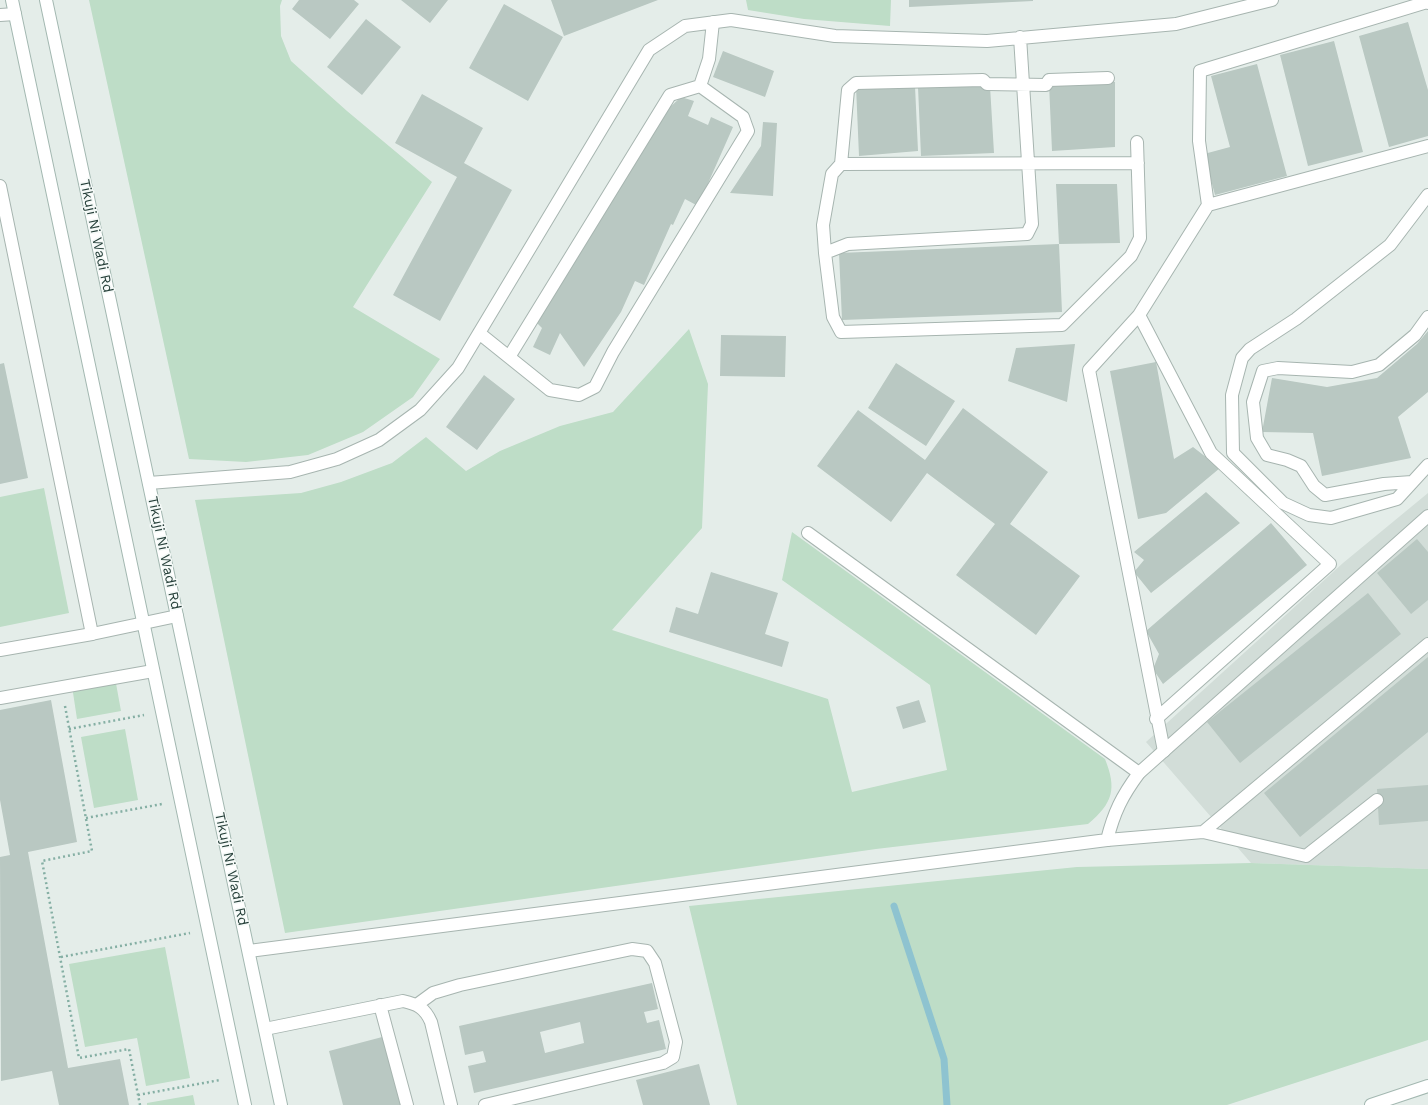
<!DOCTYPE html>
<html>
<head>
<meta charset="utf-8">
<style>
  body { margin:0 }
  canvas { display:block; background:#e4ede9 }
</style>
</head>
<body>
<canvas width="1428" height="1105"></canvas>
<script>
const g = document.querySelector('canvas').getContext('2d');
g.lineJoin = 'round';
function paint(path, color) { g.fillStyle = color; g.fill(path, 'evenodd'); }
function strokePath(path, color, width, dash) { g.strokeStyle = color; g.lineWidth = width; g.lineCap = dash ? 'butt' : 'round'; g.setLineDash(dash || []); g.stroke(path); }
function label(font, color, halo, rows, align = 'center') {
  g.font = font + ' "Work Sans",sans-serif'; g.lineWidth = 3; g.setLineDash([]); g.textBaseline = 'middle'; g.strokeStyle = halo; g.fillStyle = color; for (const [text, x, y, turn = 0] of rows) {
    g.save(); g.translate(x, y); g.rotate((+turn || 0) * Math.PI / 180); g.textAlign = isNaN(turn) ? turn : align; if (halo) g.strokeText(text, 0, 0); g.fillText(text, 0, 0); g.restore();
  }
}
const built = new Path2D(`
  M1428,493V869L1251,863L1146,742L1343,563Z`);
const green = new Path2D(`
  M89,0H282L280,6L281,36L291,61L347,111L432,182L353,307L440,359L413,397L363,432L308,455L246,462L189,459Z
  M746,0H891L890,26L804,19L748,10Z
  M689,329L708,384L702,528L612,630L828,699L852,792L947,770L930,685L782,580L792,532L1105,759C1117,789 1113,803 1088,824L876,849L285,933L195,500L301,493L341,482L392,463L426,437L466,471L500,451L560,426L613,412Z
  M44,488L69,613L0,627V497Z
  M115,678L121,711L77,719L72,686Z
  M125,729L138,800L94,808L81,737Z
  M1251,863L1428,869V1040L1227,1105H737L689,906L1077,867Z
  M165,947L190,1078L146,1086L137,1038L85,1047L69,964Z
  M193,1095L195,1105H147V1103Z`);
const stream = new Path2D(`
  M894,906L944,1059L947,1105`);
const building = new Path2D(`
  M299,0H354L359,4L330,39L292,9Z
  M401,0H448L430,23Z
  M551,0H658L564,36Z
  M909,0H1033V1L909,7Z
  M504,4L563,37L528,101L469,68Z
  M366,19L401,47L362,95L327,67Z
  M1408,22L1428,90V136L1389,147L1359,36Z
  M1334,41L1363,152L1308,166L1280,55Z
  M723,51L774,71L765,97L713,77Z
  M1257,64L1287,176L1215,195L1204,154L1230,147L1211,76Z
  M1115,82V147L1052,151L1049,84Z
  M856,86H915L918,151L859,156Z
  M990,86L994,153L921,156L918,87Z
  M422,94L483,128L464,163L512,190L440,321L393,295L457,177L395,143Z
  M681,97L694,101L688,116L708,125L711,117L733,127L698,206L685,199L673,225L671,224L644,285L635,281L621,312L584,367L560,333L550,355L533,347L542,328L535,321L668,109Z
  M763,122L777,123L773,196L730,193L761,146Z
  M1056,184H1117L1120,243L1059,244Z
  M1059,244L1062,312L842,320L839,253Z
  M1428,331V392L1398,417L1411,458L1322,476L1313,433L1262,432L1272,378L1327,387L1377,378L1417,344Z
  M721,335L786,336L785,377L720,376Z
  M1075,344L1067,402L1008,381L1016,348Z
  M1156,362L1174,459L1193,447L1220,468L1166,513L1138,519L1110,371Z
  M4,363L28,478L0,484V364Z
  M896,363L955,401L926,446L868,408Z
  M484,375L515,399L477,450L446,427Z
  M963,408L1048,472L1010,524L1080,576L1036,635L956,575L995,524L927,473L891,522L817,466L858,410L925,460Z
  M1206,492L1240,523L1151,593L1134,572L1144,560L1134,552Z
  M1271,523L1307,565L1163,684L1153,669L1159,654L1146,631Z
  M1417,539L1428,552V600L1411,614L1377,573Z
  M711,572L778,593L765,634L789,642L782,667L669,632L676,607L698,614Z
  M1368,593L1401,634L1240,763L1207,722Z
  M1428,657V732L1300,837L1264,793Z
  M51,700L77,842L28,852L68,1068L120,1059L129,1105H59L52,1071L1,1081L0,857L10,855L0,800V710Z
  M919,700L926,722L903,729L896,707Z
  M1428,785V821L1379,825L1377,789Z
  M652,983L658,1009L644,1012L647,1023L659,1020L666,1049L474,1093L468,1066L486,1062L483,1051L465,1055L459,1026ZM580,1022L584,1043L545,1053L540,1032Z
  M386,1036L404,1105H343L329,1051Z
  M699,1064L710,1105H643L636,1080Z`);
const path = new Path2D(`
  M65,706L92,851L42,861L79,1058L129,1049L140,1105
  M69,729L144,715
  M86,818L162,804
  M61,957L190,933
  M138,1095L220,1080`);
const lane = new Path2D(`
  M0,15L15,14
  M0,186L92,634
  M1208,205L1199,141L1200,71L1427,2L1428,3
  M1139,315L1089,370L1164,751
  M808,533L1139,773
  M1156,719L1330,564L1211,453L1139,315L1208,205L1428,146
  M1203,832L1306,856L1377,800
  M1107,840L1203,832L1428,644`);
const street = new Path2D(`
  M1020,37L1032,224L1027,234L848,244L825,253L833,317L841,332L1062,325L1131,256L1140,238L1137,142
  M841,164L848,90L856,83L983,80L987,84L1046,85L1049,80L1108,78
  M1428,195L1390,245L1296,319L1250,349L1242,358L1232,395L1233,453L1283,503L1309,515L1331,518L1397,499L1428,465
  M825,253L823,225L832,174L841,164L1138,163
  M479,333L550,390L579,395L595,387L613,352L748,131L743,117L700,86L709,59L713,22
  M509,357L670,95L700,86
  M1412,482L1384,484L1325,495L1314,486L1301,466L1287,460L1267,455L1257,438L1253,402L1263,371L1278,368L1352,372L1379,365L1415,335L1428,317
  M149,483L290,472L337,459L379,440L420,410L458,368L649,50L685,26L731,20L835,36L987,41L1176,24L1272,0
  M0,650L92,634L177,616
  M0,698L153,671
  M249,951L1107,840C1114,812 1122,796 1139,773L1428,516
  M418,1004L433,993L460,985L632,949L647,951L655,963L676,1042L673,1057L663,1063L485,1105
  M380,1005L407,1105
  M265,1029L403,1001C417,1004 425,1008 431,1022L451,1105`);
const secondary = new Path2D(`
  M12,0L245,1105
  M46,0L281,1105
  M1371,1105L1428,1086`);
const streetNames = [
  ["Tikuji Ni Wadi Rd",96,236,78],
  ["Tikuji Ni Wadi Rd",164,553,78],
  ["Tikuji Ni Wadi Rd",231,869,78]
];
paint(built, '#d2ddd8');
paint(green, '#beddc7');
strokePath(stream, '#8ec3d0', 7);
paint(building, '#b9c8c2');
strokePath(lane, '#a7b5b0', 14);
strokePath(street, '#a7b5b0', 14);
strokePath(secondary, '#a3b8b1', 14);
strokePath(path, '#85afa4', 2.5, [2, 3]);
strokePath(lane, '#fff', 12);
strokePath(street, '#fff', 12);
strokePath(secondary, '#fff', 12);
label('14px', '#243e38', '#f4f9f7', streetNames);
</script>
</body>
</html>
